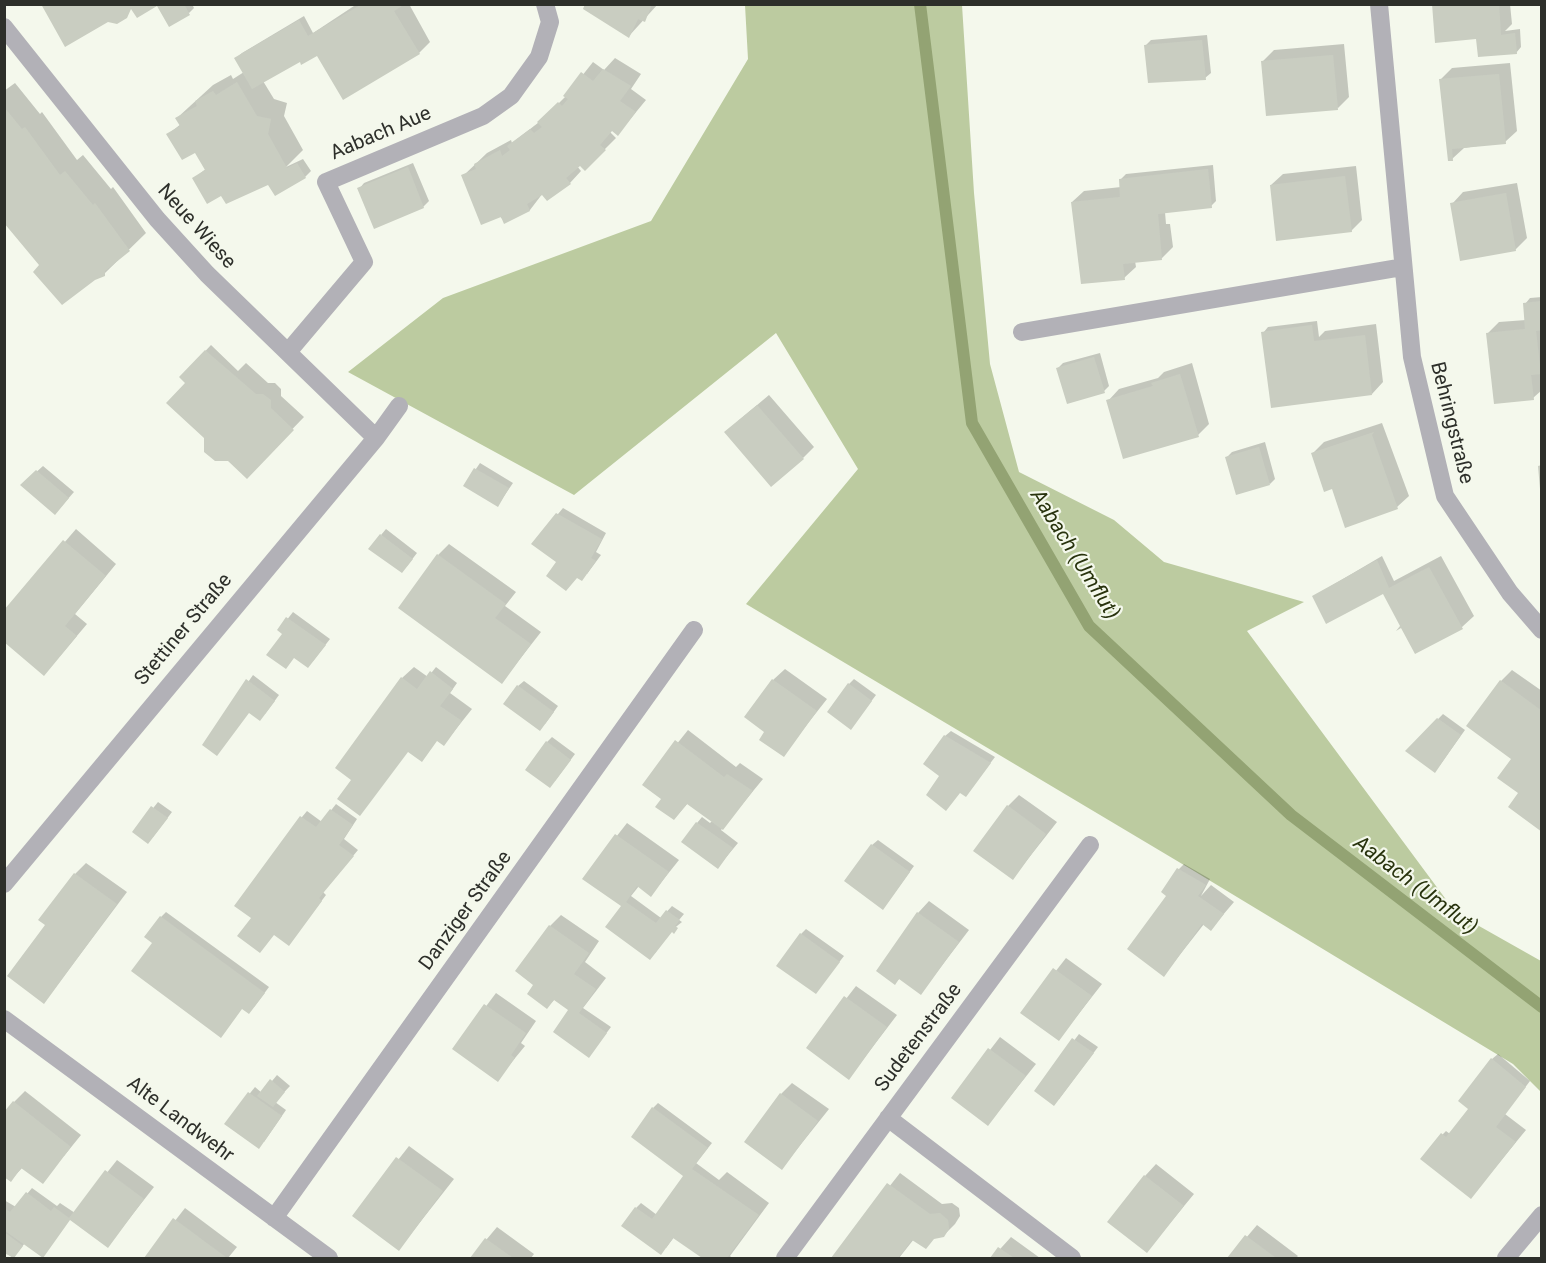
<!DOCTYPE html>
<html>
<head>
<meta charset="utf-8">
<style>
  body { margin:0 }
  #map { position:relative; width:1546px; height:1263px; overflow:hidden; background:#f4f8ec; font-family:Roboto,sans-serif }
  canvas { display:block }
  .frame { position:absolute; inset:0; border:6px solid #2d2f2a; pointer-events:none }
</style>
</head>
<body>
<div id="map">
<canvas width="1546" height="1263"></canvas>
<div class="frame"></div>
</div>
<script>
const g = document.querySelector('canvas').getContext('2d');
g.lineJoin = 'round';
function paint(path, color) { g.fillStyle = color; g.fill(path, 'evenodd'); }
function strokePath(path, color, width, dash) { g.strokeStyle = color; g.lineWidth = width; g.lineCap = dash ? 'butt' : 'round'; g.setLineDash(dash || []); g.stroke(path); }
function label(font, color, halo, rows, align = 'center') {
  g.font = font + ' Roboto,sans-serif'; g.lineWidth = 4.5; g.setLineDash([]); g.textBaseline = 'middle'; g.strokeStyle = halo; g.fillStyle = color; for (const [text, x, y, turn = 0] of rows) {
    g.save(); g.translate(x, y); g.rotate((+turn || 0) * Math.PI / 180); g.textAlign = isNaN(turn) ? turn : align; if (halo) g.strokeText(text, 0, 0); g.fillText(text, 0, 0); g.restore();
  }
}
const green = new Path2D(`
  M745,5H962L974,193L990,364L1019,472L1114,520L1164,562L1304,602L1247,631L1456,913L1541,961V1092L1513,1064L1194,871L746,604L858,469L776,333L574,495L348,372L443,298L651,221L748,59Z`);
const shadow = new Path2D(`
  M158,4H192L194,8L189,13Z
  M357,4H409L430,42L419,53L318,54L301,60L263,81L274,99L287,103L284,116L303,150L286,167L303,159L311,171L305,177L221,194L194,178L207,168L196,150L168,134L181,124L177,118L213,85L231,75L233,79L244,72L236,58L242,53L304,16L313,33Z
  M587,4H658L629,36Z
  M1434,4H1510L1512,24L1505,31L1520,29L1521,47L1516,53L1477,37Z
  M1207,35L1211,73L1205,78L1146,45L1151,40Z
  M1344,44L1349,97L1338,108L1262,62L1274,50Z
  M615,58L641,74L631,89L646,100L618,134L613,130L610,132L616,138L585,169L580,164L577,166L581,171L570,183L543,193L530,210L505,222L463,176L487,153L511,140L512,143L543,119L566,96L593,62L604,70Z
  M1510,63L1517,131L1505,142L1464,148L1452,159L1440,80L1452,68Z
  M15,83L40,114L42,112L77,160L83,155L111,189L113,187L146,233L104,274L42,266L4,222V91Z
  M413,163L429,201L423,207L359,189L364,183Z
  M1213,165L1216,201L1211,206L1165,212L1166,224H1170L1173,247L1162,258L1135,261L1136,267L1124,278L1072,202L1084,191L1121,187L1120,180L1126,174Z
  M1356,166L1362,220L1351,231L1271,185L1283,174Z
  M1517,183L1527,238L1515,250L1452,204L1463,192Z
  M1542,297V390L1533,398L1488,333L1499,322L1526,320L1525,304L1530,298Z
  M1317,321L1319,337L1325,331L1376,324L1383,382L1372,394L1263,333L1268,327Z
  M211,345L238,371L246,363L268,383H275L281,389V396L304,417L252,471L205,438L187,383L181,377Z
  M1100,353L1109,386L1104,391L1058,368L1063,363Z
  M1192,363L1209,424L1198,435L1108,401L1119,389L1158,378L1164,372Z
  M769,395L814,447L803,458L738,421Z
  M1382,423L1409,496L1397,507L1313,453L1324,442Z
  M1265,442L1275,479L1270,484L1227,457L1232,452Z
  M480,463L513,483L498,505L465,485Z
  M43,466L74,492L60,508L22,485Z
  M563,508L606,533L596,552L601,555L587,574L558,562L533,544Z
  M76,529L116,564L75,614L87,624L60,656L4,613Z
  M386,529L417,553L407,566L381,535Z
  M449,544L516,592L505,606L541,632L502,682L438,555Z
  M1382,556L1394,581L1441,556L1474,616L1462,627L1415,652L1382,590L1314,596Z
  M293,612L330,639L313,661L279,630Z
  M414,667L428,677L436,667L457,683L450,693L472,709L444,744L438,739L409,751L353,779L402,678Z
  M785,669L827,699L783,755L766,731L773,680Z
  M1512,670L1542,691V831L1520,793L1501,681Z
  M253,675L279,695L265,714L250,711L204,745Z
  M854,679L876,695L851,728L849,684Z
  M524,681L558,706L545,724L518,686Z
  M1443,714L1465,730L1440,765L1407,751Z
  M688,730L736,767L740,763L763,779L721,830L738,843L718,867L697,823L702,817L710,823L712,821L688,803L674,819L663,799L644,785Z
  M951,731L995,757L966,795L941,776L945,736Z
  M552,737L575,754L555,781L547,742Z
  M1019,795L1057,822L1013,878L1008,806Z
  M158,802L172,812L153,837L134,832Z
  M336,804L357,819L344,839L358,850L323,892L326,895L289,944L236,906L302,817L307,811L322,822Z
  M627,823L679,860L651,895L639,886L631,896L661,918L672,906L684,914L679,920L682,922L672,930L655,953L624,907L584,878Z
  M878,840L914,866L888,902L872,845Z
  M86,863L127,892L49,996L75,874Z
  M1184,864L1210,879L1201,896L1211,885L1234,902L1211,929L1204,924L1164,975L1167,897L1179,869Z
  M929,901L969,930L921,993L900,978L895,983L878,971L918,913Z
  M166,912L269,987L254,1007L154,942L161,917Z
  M561,915L599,941L585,962L606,978L583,1008L611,1027L589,1056L570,1010L555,999L547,1007L535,985L550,926Z
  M806,929L844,956L816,992L801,934Z
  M1066,958L1102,984L1059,1039L1023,1013Z
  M856,986L897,1015L849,1078L808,1048Z
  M496,993L536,1021L521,1043L525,1046L497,1080L454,1049Z
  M1079,1034L1098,1047L1059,1099L1036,1091Z
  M1000,1037L1036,1064L988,1124L953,1098Z
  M1498,1054L1530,1081L1505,1114L1526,1130L1471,1197L1441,1136L1446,1131L1450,1134L1471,1108L1492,1059Z
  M277,1075L290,1086L275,1102L286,1110L264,1142L226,1123L255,1087L262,1093Z
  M792,1083L829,1109L782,1168L781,1094Z
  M25,1091L81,1135L64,1156L23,1167L11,1180L14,1102Z
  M658,1103L712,1143L696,1163L719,1180L727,1172L769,1203L730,1256L732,1258H705L675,1236L666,1248L636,1208L641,1203L657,1215L686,1176L653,1108Z
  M409,1146L454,1179L399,1249L354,1216Z
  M117,1160L154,1187L108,1246L70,1218L25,1243L13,1258L4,1251V1200L16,1207L32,1188L57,1206L60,1203L75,1213Z
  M1156,1164L1194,1194L1147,1251L1145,1176Z
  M900,1173L942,1204L952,1203L959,1208L960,1216L955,1224L943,1236L914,1239L899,1258H833Z
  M185,1208L237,1247L228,1258H146Z
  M1257,1225L1298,1256L1296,1258H1229Z
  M497,1227L534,1254L531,1258H471Z
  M1011,1237L1040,1258H992Z`);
const stream = new Path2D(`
  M920,4L972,423L1089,626L1291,815L1542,1007`);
const building = new Path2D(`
  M41,4H184L190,15L169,27L157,6L137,18L131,9L127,18L117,24L108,22L65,47Z
  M362,4H405L394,11L420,54L343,100L317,56L301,65L300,62L252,89L234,58L299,20L308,36Z
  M585,4H652L645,22L638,19L629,38L583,9Z
  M1432,4H1499L1501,35L1515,33L1517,54L1478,57L1476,39L1435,43Z
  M1202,40L1206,80L1148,83L1144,45Z
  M1333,55L1338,110L1266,116L1261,61Z
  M603,69L631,86L620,101L636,112L618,136L612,131L600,145L606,150L585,171L580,166L566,178L571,184L547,201L542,195L527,204L530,211L504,224L501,217L481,225L461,175L476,169L474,164L500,150L502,156L510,150L507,146L530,129L534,133L542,127L537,122L558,102L562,106L568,99L563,96L581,72L593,81Z
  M1499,74L1506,144L1452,149L1453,161H1448L1439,79Z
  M237,82L257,116L271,119L268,134L287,168L297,163L306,178L275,196L268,185L226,204L221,196L207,204L192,178L205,170L195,153L182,160L166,134L180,126L175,118L197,106L195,101L213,91L216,95Z
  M4,107L22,129L25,127L60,175L65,171L93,205L95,203L130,251L105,271V276L95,280L62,305L33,272L39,265L4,223Z
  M408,167L424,208L374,229L357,188Z
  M1208,169L1212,208L1158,214L1162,260L1123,264L1125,280L1081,284L1071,202L1120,197L1119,179Z
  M1345,176L1352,232L1276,241L1270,185Z
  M1506,193L1516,251L1460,261L1450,203Z
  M1542,301V330L1536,331L1541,374L1531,375L1534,400L1494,404L1486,333L1525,329L1523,303Z
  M1312,325L1314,341L1365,335L1372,395L1271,408L1261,332Z
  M205,350L256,394H263L271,400V408L294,430L247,479L228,461H215L204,452V438L166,403L185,383L179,377Z
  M1094,357L1105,393L1067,404L1056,368Z
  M1180,374L1199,437L1123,459L1106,400L1153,386L1151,383Z
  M757,405L804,459L771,487L724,432Z
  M1374,432L1372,435L1398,509L1345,528L1332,489L1324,492L1311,453Z
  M1259,447L1270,485L1236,495L1225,457Z
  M1542,465V489H1540L1538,466Z
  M474,468L509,488L498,507L463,486Z
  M36,470L69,498L55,515L20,485Z
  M556,513L602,539L591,558L596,561L582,581L577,578L566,591L546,576L556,562L531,544Z
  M380,534L413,559L402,573L368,549Z
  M63,540L106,576L65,626L77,636L44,676L4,642V610Z
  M437,554L506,604L495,618L531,644L502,684L398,608Z
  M1377,560L1389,588L1429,567L1463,629L1415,654L1401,628L1396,631L1400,626L1383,594L1326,624L1312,596Z
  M286,617L326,645L308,668L294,658L286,669L266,655L282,634L277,630Z
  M430,671L453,689L440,706L462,721L444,746L437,741L422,762L408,752L360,816L337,799L351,780L335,768L401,677L417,689Z
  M246,679L275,701L260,721L249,713L217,756L202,745Z
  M772,679L817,711L784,757L759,740L764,732L744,717Z
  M1500,680L1542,711V832L1508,807L1518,793L1497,778L1511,759L1466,726Z
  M848,683L872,701L851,730L827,712Z
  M517,685L554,712L540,731L503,704Z
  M1437,718L1461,735L1435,773L1405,751Z
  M944,735L991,763L966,797L960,793L946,811L926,795L939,776L923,764Z
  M675,740L724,777L727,774L753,791L723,830L687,804L674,820L655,807L661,799L642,785Z
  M546,741L571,760L550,788L525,770Z
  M1007,805L1046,834L1013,880L973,851Z
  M151,806L168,818L148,844L132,832Z
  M330,809L353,825L339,845L354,856L319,898L322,901L289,946L274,935L260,953L237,936L251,918L234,906L300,816L316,827Z
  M696,822L733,848L718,869L681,842Z
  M615,834L669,872L651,897L637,886L626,902L656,923L666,910L680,920L675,926L678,928L674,934L672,932L650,960L605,927L621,906L582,879Z
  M871,844L910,872L883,910L844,881Z
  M1177,868L1206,885L1198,896L1224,914L1211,931L1202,924L1164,977L1127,949L1166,896L1161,892Z
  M74,873L117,904L44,1004L7,976L45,925L38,920Z
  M917,912L959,942L921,995L899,979L895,985L876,971Z
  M160,916L265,993L249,1014L242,1009L221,1038L131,971L152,943L144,937Z
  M549,925L589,953L574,974L596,989L579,1013L607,1033L589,1058L553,1032L568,1010L554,1000L547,1009L527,994L533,985L515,971Z
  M800,933L840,962L816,994L776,966Z
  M1053,968L1092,996L1059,1041L1020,1013Z
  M844,996L887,1027L849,1080L806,1048Z
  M484,1004L526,1033L511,1055L515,1058L498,1082L452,1049Z
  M1072,1038L1094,1053L1054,1106L1034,1091Z
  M988,1048L1026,1076L988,1126L951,1098Z
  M1491,1058L1526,1087L1496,1127L1516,1142L1471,1199L1420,1159L1441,1133L1446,1137L1468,1109L1458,1101Z
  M270,1079L285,1092L273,1107L257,1096Z
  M248,1092L282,1116L259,1149L224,1124Z
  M780,1093L818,1121L782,1170L744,1142Z
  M13,1101L71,1147L43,1184L21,1168L11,1182L4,1177V1112Z
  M652,1107L708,1148L692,1169L759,1215L727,1258H702L673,1238L661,1255L621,1226L635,1207L652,1219L683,1176L631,1137Z
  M396,1157L443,1191L399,1251L352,1216Z
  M105,1170L144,1199L108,1248L70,1220L43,1258L4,1230V1208L10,1212L26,1192L51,1211L54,1207L69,1218Z
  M1144,1175L1184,1206L1147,1253L1107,1222Z
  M887,1183L930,1214L940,1213L948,1220L949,1229L944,1237L934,1239L926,1249L912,1240L898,1258H831Z
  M173,1218L227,1258H144Z
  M4,1232L23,1246L14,1258L4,1253Z
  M1245,1235L1276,1258H1227Z
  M485,1238L513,1258H470Z
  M998,1247L1014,1258H990Z`);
const minor = new Path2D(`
  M1379,4L1412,357L1445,496L1510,593L1542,630
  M4,27L157,219L207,274L376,438
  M1022,332L1403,267
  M288,352L364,262L326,182L483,116L511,96L539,57L550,22L545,4
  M4,884L376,438L399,406
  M4,1019L329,1258
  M888,1118L1072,1258
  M274,1218L694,630
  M785,1258L1090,845
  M1506,1258L1542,1215`);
const streetNames = [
  ["Aabach Aue",381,134,-23],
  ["Neue Wiese",196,227,48],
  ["Behringstraße",1451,423,76],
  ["Stettiner Straße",184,630,-50],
  ["Danziger Straße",466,911,-54],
  ["Sudetenstraße",919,1038,-53],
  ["Alte Landwehr",180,1120,37]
];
const waterNames = [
  ["Aabach (Umflut)",1074,555,58],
  ["Aabach (Umflut)",1415,886,37]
];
paint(green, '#bccba0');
paint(shadow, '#0003');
strokePath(stream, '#93a373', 12);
paint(building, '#c9cdc1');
strokePath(minor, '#b2b1b7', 18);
label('20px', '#2d2f2a', '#f4f8ec', streetNames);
label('italic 21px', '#28330d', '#f4f8ec', waterNames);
</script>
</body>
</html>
